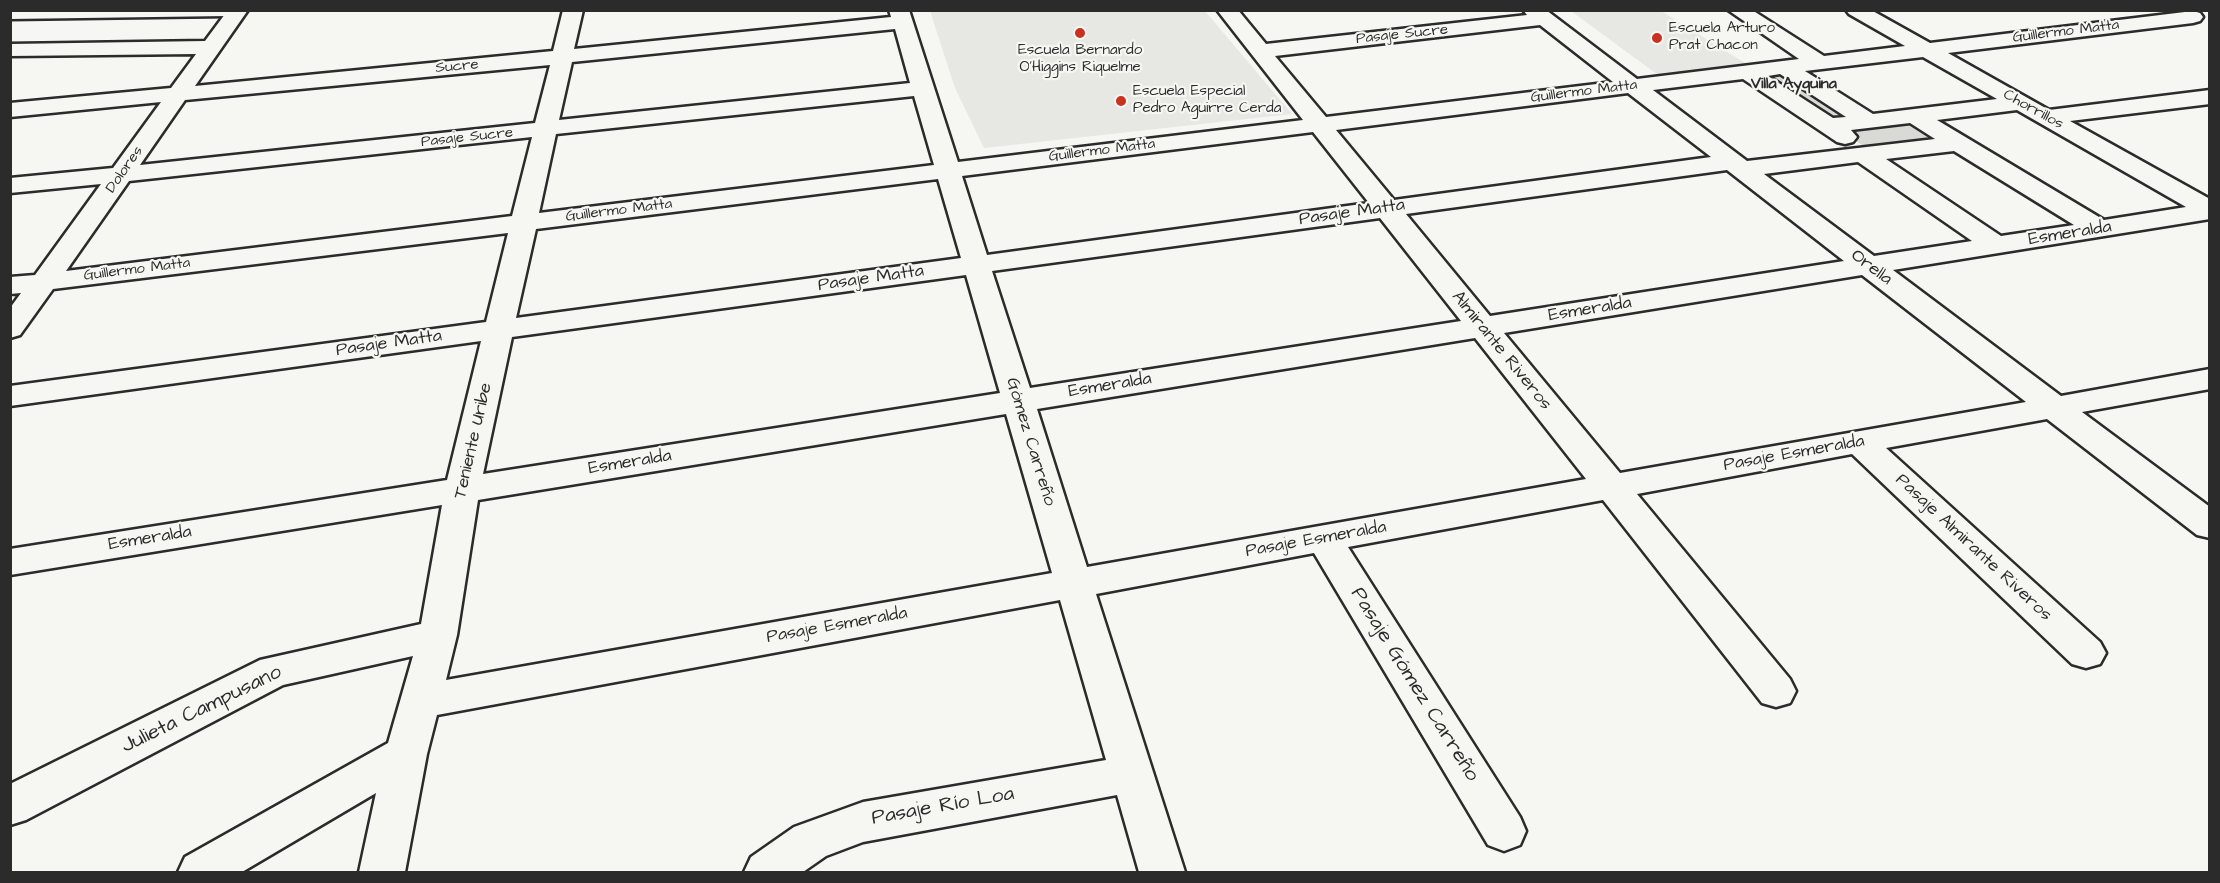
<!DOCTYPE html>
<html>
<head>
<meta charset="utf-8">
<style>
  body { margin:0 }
  #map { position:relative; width:2220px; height:883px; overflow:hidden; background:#f6f6f2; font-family:"Architects Daughter",sans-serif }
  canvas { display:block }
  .frame { position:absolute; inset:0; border:12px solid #2b2b2b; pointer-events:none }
</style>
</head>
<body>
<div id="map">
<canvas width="2220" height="883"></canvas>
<div class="frame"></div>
</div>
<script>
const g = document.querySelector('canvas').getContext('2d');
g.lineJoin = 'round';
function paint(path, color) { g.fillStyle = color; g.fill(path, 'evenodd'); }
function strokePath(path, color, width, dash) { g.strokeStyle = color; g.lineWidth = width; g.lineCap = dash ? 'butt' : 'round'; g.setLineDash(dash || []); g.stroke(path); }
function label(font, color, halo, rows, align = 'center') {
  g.font = font + ' "Architects Daughter",sans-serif'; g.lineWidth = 4.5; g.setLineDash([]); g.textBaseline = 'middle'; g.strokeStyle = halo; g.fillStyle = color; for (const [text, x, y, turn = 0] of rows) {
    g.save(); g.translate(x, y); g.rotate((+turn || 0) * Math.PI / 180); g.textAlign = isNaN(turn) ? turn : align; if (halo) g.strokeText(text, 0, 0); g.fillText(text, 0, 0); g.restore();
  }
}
const built = new Path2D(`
  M930,11H1205L1292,114L984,148L955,88Z
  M1571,11H1661L1750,66L1658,75Z`);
const green = new Path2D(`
  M1779,72L1850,117L1827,120L1758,77Z
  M1912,120L1941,139L1866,148L1838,128Z`);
const minor = new Path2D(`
  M228,10H248L195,86L553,51L563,10H583L574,49L891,17L889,10H909L958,162L1303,120L1217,10H1238L1266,44L1527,15L1523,10H1546L1637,79L1799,59L1728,10H1752L1824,56L1905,46L1849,14L1846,10H1871L1930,43L2193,11L2200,13L2203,17L2200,21L2193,23L1948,53L2049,110L2210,90V104L2070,121L2210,199V219L1893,270L2061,396L2210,369V389L2082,412L2210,507V538L2197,535L2047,419L1886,448L2100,642L2106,653L2100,664L2086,668L2072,664L1852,454L1637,494L1790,679L1796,691L1790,703L1776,707L1762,703L1603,500L1348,547L1520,817L1526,831L1520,845L1504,851L1488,845L1314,553L1096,594L1185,872H1139L1117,795L863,842L826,856L803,872H744L751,857L794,827L863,802L1106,760L1060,600L437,715L427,754L405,872H359L376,793L242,872H178L185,857L388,743L413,656L283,685L26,820L10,825V784L260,660L421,624L442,505L10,575V549L447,480L481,341L10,406V386L486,322L508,233L53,289L20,335L10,338V308L21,293L10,294V277L35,275L101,184L10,193V178L113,168L161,102L10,117V103L171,88L196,54L10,56V44L205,41ZM1540,25L1613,82L1326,117L1275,56ZM895,29L910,83L559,120L572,62ZM1923,57L1997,99L1873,114L1805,71ZM550,65L535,123L140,165L185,100ZM1780,74L1846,117L1833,118L1768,76ZM1743,79L1837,142L1845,144L1853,142L1857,137L1851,130L1910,123L1935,139L1747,161L1653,90ZM1628,93L1711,157L1394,200L1336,130ZM914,96L934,165L539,213L556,134ZM2017,110L2186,207L2104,220L1937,120ZM1313,132L1369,203L987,255L962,176ZM532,137L512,216L66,271L129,181ZM1954,151L2074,225L2001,236L1886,159ZM1858,162L1972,241L1874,256L1764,174ZM1727,170L1844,261L1490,316L1406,214ZM938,179L961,258L516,318L536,229ZM1380,218L1461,321L1030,388L992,271ZM966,275L1000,393L483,474L512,337ZM1862,275L2026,402L1620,473L1504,333ZM1475,338L1586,479L1087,567L1037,409ZM1006,414L1052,573L446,680L457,635L478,500Z`);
const major = new Path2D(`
  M10,10H237L234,14L227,16L10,19Z`);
const markers = [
  [1080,33,6,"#c8321e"],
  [1657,38,6,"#c8321e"],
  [1121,101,6,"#c8321e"]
];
const farPoinames = [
  ["Escuela Arturo",1669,29],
  ["Prat Chacon",1669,46],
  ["Escuela Bernardo",1080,51,"center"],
  ["O'Higgins Riquelme",1080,68,"center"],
  ["Escuela Especial",1133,92],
  ["Pedro Aguirre Cerda",1133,109]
];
const farStreetnames = [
  ["Guillermo Matta",2066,32,-7],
  ["Pasaje Sucre",1402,35,-6],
  ["Sucre",457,67,-5],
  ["Guillermo Matta",1584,92,-7],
  ["Chorrillos",2033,110,29],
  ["Pasaje Sucre",467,138,-6],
  ["Guillermo Matta",1102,151,-7],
  ["Dolores",125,170,-55],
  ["Guillermo Matta",619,211,-7],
  ["Guillermo Matta",137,270,-7]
];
const farNeighbourhoodnames = [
  ["Villa Ayquina",1794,85]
];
const streetNames = [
  ["Pasaje Matta",1352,213,-8],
  ["Esmeralda",2070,234,-9],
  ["Orella",1871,268,37],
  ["Pasaje Matta",871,279,-8],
  ["Esmeralda",1590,310,-9],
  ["Pasaje Matta",389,344,-8],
  ["Almirante Riveros",1501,351,51],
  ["Esmeralda",1110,386,-9],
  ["Teniente Uribe",474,441,-77],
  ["Gómez Carreño",1030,442,73],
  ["Pasaje Esmeralda",1794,454,-10],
  ["Esmeralda",630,463,-9],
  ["Esmeralda",150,539,-9],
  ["Pasaje Esmeralda",1316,540,-10],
  ["Pasaje Almirante Riveros",1973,548,43],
  ["Pasaje Esmeralda",837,626,-10]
];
const nearStreetnames = [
  ["Pasaje Gómez Carreño",1414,685,58],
  ["Julieta Campusano",202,710,-26],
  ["Pasaje Río Loa",943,807,-10]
];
paint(built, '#e7e7e3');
paint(green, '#d9d9d5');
strokePath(minor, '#2b2b2b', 5);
strokePath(major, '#2b2b2b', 5);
paint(minor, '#f6f6f2');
paint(major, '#f6f6f2');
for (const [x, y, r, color] of markers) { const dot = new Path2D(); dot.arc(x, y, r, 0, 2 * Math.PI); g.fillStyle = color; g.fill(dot); strokePath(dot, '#f6f6f2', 2); }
label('15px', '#2b2b2b', '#f6f6f2', farPoinames, 'left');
label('15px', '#2b2b2b', '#f6f6f2', farStreetnames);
label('bold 16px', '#2b2b2b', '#f6f6f2', farNeighbourhoodnames);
label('18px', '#2b2b2b', '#f6f6f2', streetNames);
label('21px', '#2b2b2b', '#f6f6f2', nearStreetnames);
</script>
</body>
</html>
